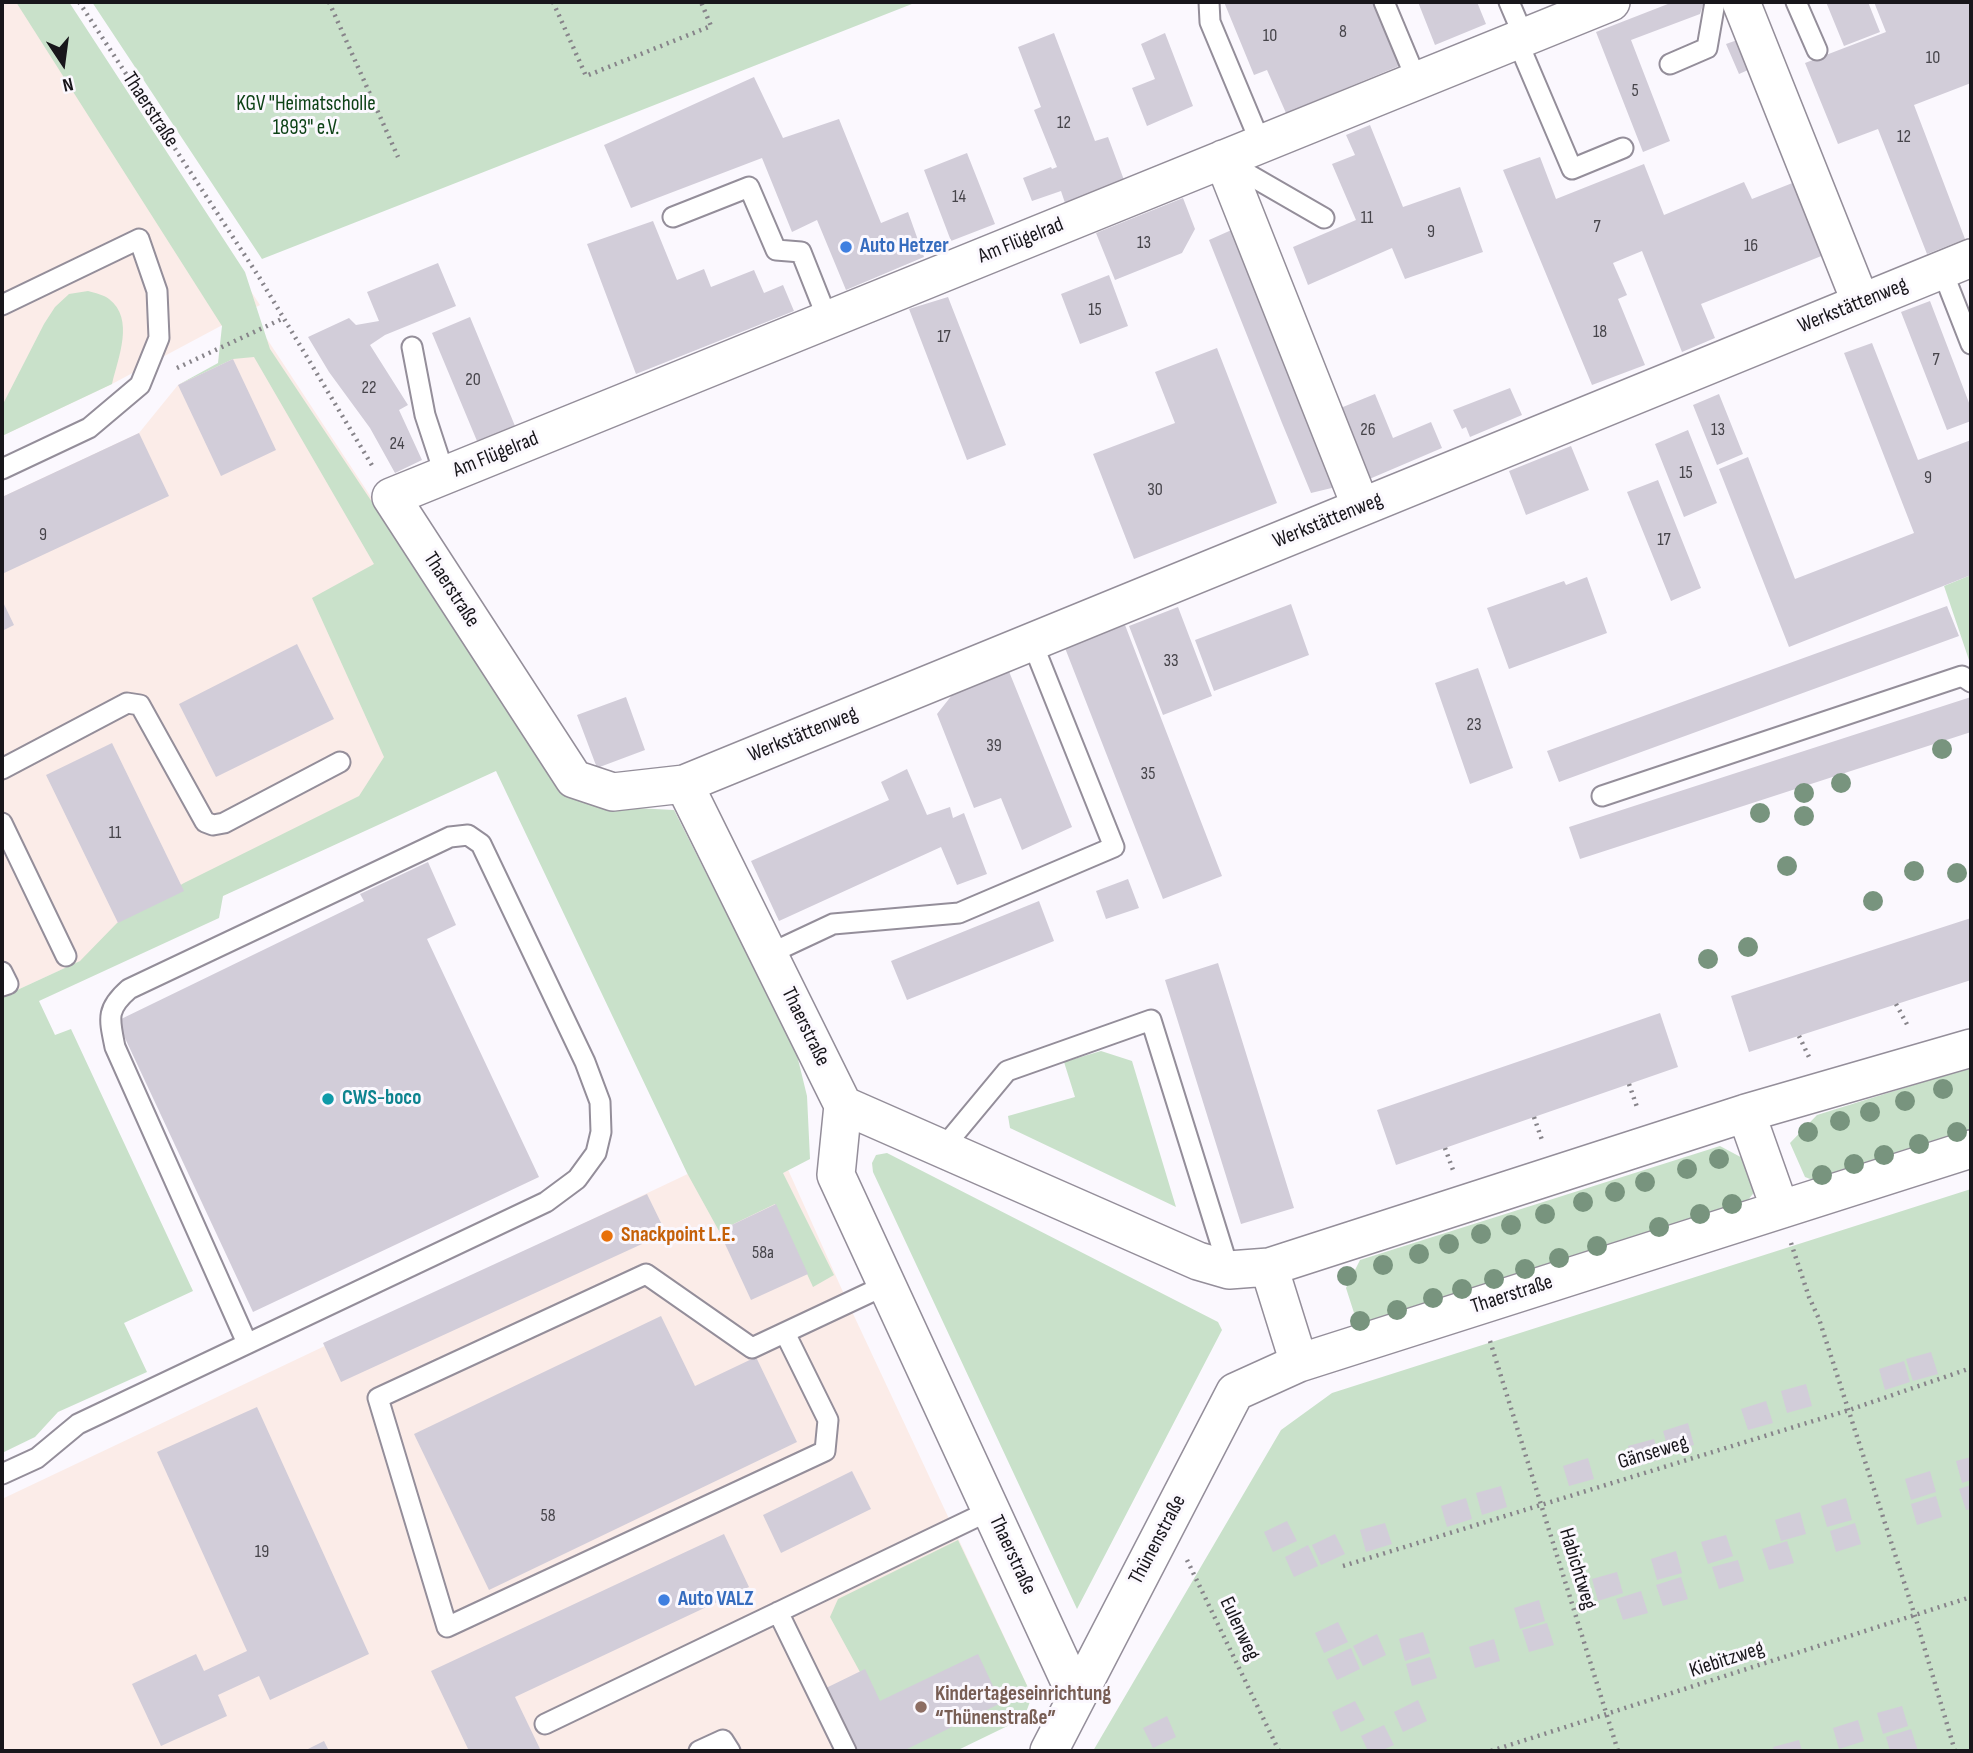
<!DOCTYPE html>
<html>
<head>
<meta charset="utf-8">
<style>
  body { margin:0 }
  #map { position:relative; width:1973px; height:1753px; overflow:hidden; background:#fbf8fe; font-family:"Sofia Sans Condensed",sans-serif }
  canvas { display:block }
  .frame { position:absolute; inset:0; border:4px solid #18161b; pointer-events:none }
  .north { position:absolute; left:28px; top:28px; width:70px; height:70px; -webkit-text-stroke:5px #fbf8fe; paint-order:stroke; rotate:167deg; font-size:19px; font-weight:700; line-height:28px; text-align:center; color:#18161b }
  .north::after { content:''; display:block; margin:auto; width:24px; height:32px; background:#18161b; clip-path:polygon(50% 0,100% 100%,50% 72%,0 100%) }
</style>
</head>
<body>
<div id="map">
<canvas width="1973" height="1753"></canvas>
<div class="frame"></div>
<div class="north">N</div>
</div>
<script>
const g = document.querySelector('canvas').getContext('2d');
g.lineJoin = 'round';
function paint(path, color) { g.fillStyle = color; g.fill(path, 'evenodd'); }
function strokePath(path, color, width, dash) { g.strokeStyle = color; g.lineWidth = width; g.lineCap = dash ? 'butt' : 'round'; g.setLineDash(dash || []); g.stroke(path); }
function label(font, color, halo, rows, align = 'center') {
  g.font = font + ' "Sofia Sans Condensed",sans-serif'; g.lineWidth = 6; g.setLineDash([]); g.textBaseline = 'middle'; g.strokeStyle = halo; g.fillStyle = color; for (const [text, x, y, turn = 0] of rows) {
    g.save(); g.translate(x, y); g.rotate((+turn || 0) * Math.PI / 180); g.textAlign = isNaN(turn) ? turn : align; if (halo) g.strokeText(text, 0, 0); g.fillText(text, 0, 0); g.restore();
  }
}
const commercial = new Path2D(`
  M2,2H61L260,305L112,384L2,436Z
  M267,339L538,751L2,997V497L139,433L178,385Z
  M772,1134L848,1303L1032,1696L949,1751H2V1499Z`);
const green = new Path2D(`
  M16,2H69L245,272L270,349L566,793L596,806L674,810L796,1051L807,1096L810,1159L783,1173L834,1275L813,1287L775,1204L719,1231L687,1173L496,771L223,896L219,918L39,1001L55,1035L71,1029L193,1291L124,1323L147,1372L58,1412L35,1437L2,1453V997L80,961L117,923L184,883L359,796L384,757L312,598L374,564L254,357L233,359L178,385L218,363L222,326Z
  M92,2H917L262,259Z
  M88,291C95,293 104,295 109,299C135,319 118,358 112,384L2,436V406L44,324L55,307L69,294Z
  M1971,575V666L1944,586Z
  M1101,1051L1132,1061L1176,1207L1010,1128L1008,1116L1075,1097L1064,1062Z
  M1971,1067V1139L1826,1185L1805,1177L1790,1143L1817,1115Z
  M1720,1146L1748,1161L1757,1189L1738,1212L1379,1325L1355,1316L1346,1288L1360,1260Z
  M887,1153L1218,1322L1222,1330L1077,1609L873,1172L872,1163L876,1155Z
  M1971,1189V1751H1093L1281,1430L1332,1393Z
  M958,1540L1032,1696L1024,1718L956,1751H903L830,1617L838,1599Z`);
const building = new Path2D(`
  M1224,2H1373L1399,66L1286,113L1267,70L1254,75Z
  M1418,2H1477L1486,24L1435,45Z
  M1673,2H1704L1700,14L1631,40L1670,141L1643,152L1596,32Z
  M1826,2H1868L1880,32L1844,46Z
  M1874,2H1971V83L1914,105L1965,239L1927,254L1878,129L1838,144L1805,63L1886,32Z
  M1054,33L1095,141L1108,137L1124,180L1065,203L1061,191L1032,201L1023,178L1051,167L1052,169L1057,167L1034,110L1041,107L1018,47Z
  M1165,33L1193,106L1147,126L1132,88L1155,79L1141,44Z
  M1743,38L1755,67L1739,74L1726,44Z
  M754,77L783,138L839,119L881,223L908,212L924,257L846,290L817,220L792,232L762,158L631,208L604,145Z
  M1370,125L1403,207L1460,187L1483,252L1405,279L1392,248L1308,285L1293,247L1356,220L1332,164L1355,155L1346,135Z
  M967,153L995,224L951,241L924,170Z
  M1540,157L1556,199L1644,164L1664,215L1744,182L1752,199L1800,180L1829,253L1701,304L1715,338L1682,352L1642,251L1613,263L1627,295L1618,299L1645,365L1592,385L1503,170Z
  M1183,198L1195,229L1182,253L1115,280L1096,233Z
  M653,221L677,280L704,269L711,287L754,270L764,293L783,285L794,311L636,374L587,244Z
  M1236,228L1340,486L1311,493L1282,423L1209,240Z
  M438,263L456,306L385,335L370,345L408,405L399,410L422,460L395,473L370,428L329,372L308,337L349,318L356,325L379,321L367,292Z
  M1109,275L1128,326L1080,344L1061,294Z
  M948,297L1006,445L967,460L909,309Z
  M1930,301L1971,408V421L1947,430L1901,312Z
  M470,317L515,426L477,441L432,333Z
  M1872,343L1918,460L1971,440V575L1789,647L1719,469L1748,457L1795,579L1914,533L1844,353Z
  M1217,348L1277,503L1134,559L1093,454L1175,423L1155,372Z
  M233,359L276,450L221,476L178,385Z
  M1510,388L1522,415L1470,437L1466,427L1462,429L1453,410Z
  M1375,394L1393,438L1431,422L1442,448L1367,480L1338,409Z
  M1719,394L1743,454L1717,465L1693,405Z
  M1688,430L1717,503L1684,517L1655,444Z
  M139,433L169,496L2,574V497Z
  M1571,446L1589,490L1526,515L1509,471Z
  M1658,480L1701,588L1671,601L1627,492Z
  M1587,577L1607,633L1509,669L1487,608L1564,581L1566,585Z
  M2,600L14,625L2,631Z
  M1291,604L1309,655L1214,691L1195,640Z
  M1947,606L1959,636L1559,782L1547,751Z
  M1178,607L1212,696L1163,715L1129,626Z
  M1125,625L1222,876L1163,899L1065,648Z
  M297,644L334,719L216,777L179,704Z
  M1478,668L1513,768L1470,784L1435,683Z
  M1008,669L1072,827L1022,850L1001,798L974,808L937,714L956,690Z
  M626,697L645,750L597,768L577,715Z
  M1971,697V732L1580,859L1569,827Z
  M112,743L184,891L118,923L46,775Z
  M907,769L927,815L950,807L953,818L964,813L987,874L957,885L941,847L779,921L751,861L889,800L881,782Z
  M428,862L456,925L427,939L539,1177L253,1312L117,1021L364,901L360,894Z
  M1128,879L1139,908L1106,919L1096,891Z
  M1039,901L1054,941L907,1000L891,961Z
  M1971,918V980L1749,1052L1731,996Z
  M1218,963L1294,1208L1241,1224L1165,980Z
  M1660,1013L1678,1067L1396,1165L1377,1110Z
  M647,1194L666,1233L341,1382L323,1343Z
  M776,1204L808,1274L751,1300L719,1231Z
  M661,1316L695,1386L756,1357L797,1442L489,1590L414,1434Z
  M1931,1352L1938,1374L1913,1381L1906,1359Z
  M1904,1361L1910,1382L1885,1390L1879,1369Z
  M1806,1384L1812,1406L1787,1413L1781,1391Z
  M1766,1401L1773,1423L1748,1430L1741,1409Z
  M257,1407L369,1654L270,1700L259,1676L218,1695L227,1716L161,1746L132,1684L196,1654L204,1671L247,1651L157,1452Z
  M1688,1423L1694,1445L1669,1452L1663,1431Z
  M1654,1439L1660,1459L1635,1467L1628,1446Z
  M1971,1457V1480L1962,1483L1956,1461Z
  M1588,1458L1594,1479L1569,1486L1563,1466Z
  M852,1471L871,1509L781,1553L763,1515Z
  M1930,1471L1936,1492L1911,1500L1905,1479Z
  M1971,1485V1509L1966,1510L1959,1489Z
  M1501,1486L1507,1507L1482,1515L1476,1493Z
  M1936,1496L1942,1517L1917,1525L1911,1504Z
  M1466,1498L1472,1519L1447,1527L1441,1506Z
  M1846,1498L1852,1520L1827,1527L1821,1506Z
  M1800,1512L1806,1534L1781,1541L1775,1520Z
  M1287,1521L1297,1541L1273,1552L1264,1532Z
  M1385,1523L1392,1544L1366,1552L1360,1530Z
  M1855,1523L1861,1544L1836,1552L1830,1531Z
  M724,1534L749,1587L515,1697L541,1751H469L431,1671Z
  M1335,1534L1345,1554L1321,1565L1312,1545Z
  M1726,1535L1733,1556L1708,1564L1701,1542Z
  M1787,1541L1794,1563L1769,1570L1762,1549Z
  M1308,1545L1318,1566L1294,1577L1285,1557Z
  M1676,1551L1682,1573L1657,1580L1651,1559Z
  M1738,1560L1744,1581L1719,1589L1712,1567Z
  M1617,1572L1623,1593L1598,1601L1592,1579Z
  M1681,1577L1688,1599L1663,1606L1656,1585Z
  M1641,1591L1648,1613L1623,1620L1616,1599Z
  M1539,1600L1545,1621L1520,1629L1514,1608Z
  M1338,1622L1348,1642L1324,1653L1315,1633Z
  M1547,1623L1554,1645L1529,1652L1522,1630Z
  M1423,1632L1430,1653L1405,1661L1399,1639Z
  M1377,1634L1386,1655L1363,1666L1353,1646Z
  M1494,1639L1500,1661L1475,1668L1469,1647Z
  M1351,1648L1360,1669L1337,1680L1327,1659Z
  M978,1654L1001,1703L903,1751H857L826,1688L865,1669L880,1701Z
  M1430,1657L1437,1678L1412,1686L1406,1664Z
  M1418,1700L1427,1721L1403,1732L1394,1712Z
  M1355,1701L1365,1720L1341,1732L1332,1712Z
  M1902,1706L1908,1726L1883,1734L1877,1713Z
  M1167,1716L1176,1737L1153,1748L1143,1728Z
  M1858,1720L1864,1741L1839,1749L1833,1728Z
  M1384,1725L1394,1745L1381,1751H1368L1361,1736Z
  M1911,1729L1918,1751H1890L1886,1737Z
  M1799,1740L1802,1751H1774L1773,1747Z
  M324,1741L329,1751H304Z`);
const path = new Path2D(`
  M79,2L259,277L373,467
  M329,2L398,157
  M553,2L586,76L711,26L701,2
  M177,368L284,318
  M1896,1004L1909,1028
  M1799,1036L1809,1057
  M1629,1084L1638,1110
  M1534,1117L1543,1143
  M1445,1148L1453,1170
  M1791,1243L1809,1297L1819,1319L1915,1616L1955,1751
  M1490,1341L1618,1751
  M1187,1560L1279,1751
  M1343,1566L1849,1410L1971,1368
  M1491,1751L1971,1597`);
const lane = new Path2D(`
  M1209,2L1210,22L1261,144
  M1384,2L1417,81
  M1509,2L1524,37
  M1796,2L1817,50
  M1517,40L1572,169L1623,148
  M1670,64L1707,48L1715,2
  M1227,162L1324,218
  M673,217L749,187L776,250L801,252L828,320
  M1942,270L1971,344
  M2,305L139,239L157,291L159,338L140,385L89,428L2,469
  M412,347L425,415L445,476
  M2,769L127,703L140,705L205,822L213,825L224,823L340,762
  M1602,796L1962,676L1971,682
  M2,823L66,956
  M769,954L833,924L959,913L1114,847L1032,642
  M2,972L8,984L2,986
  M943,1148L1007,1071L1151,1020L1229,1270
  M785,1333L828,1420L825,1451L447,1627L378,1398L646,1274L752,1348L886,1285
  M2,1474L37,1458L78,1424L546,1202L577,1179L596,1153L601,1132L600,1102L585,1062L481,844L468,835L450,837L129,989C106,1009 109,1018 115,1047L247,1343
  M778,1612L846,1751
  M545,1724L991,1510
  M699,1751L723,1740L730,1751`);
const street = new Path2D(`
  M1611,2L391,497L574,779L613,792L684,784L1971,258
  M1741,2L1861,303
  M1223,159L1361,507
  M684,784L843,1105L1198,1261L1229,1270L1269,1267L1746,1113L1971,1048
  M843,1105L836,1175L1076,1695
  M1746,1113L1780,1209
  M1269,1267L1299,1363
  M1049,1751L1235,1392L1299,1363L1971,1149`);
const trees = [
  [1942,749],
  [1841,783],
  [1804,793],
  [1760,813],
  [1804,816],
  [1787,866],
  [1914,871],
  [1957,873],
  [1873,901],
  [1748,947],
  [1708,959],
  [1943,1089],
  [1905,1101],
  [1870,1112],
  [1840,1121],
  [1808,1132],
  [1957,1132],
  [1919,1144],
  [1884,1155],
  [1719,1159],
  [1854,1164],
  [1687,1169],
  [1822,1175],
  [1645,1182],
  [1615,1192],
  [1583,1202],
  [1732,1204],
  [1545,1214],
  [1700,1214],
  [1511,1225],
  [1659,1227],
  [1481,1234],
  [1449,1244],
  [1597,1246],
  [1419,1254],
  [1559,1258],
  [1383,1265],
  [1525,1269],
  [1347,1276],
  [1494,1279],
  [1462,1289],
  [1433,1298],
  [1397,1310],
  [1360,1321]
];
const markers = [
  [846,247,7,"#3f7fe0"],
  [328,1099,7,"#0f9aa8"],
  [607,1236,7,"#e8710a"],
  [664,1600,7,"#3f7fe0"],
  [921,1707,7,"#8d6e63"]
];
const numberNames = [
  ["8",1343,32],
  ["10",1270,36],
  ["10",1933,58],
  ["5",1635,91],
  ["12",1064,123],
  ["12",1904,137],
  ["14",959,197],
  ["11",1367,218],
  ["7",1597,227],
  ["9",1431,232],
  ["13",1144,243],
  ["16",1751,246],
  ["15",1095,310],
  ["18",1600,332],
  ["17",944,337],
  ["7",1936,360],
  ["20",473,380],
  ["22",369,388],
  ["26",1368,430],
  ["13",1718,430],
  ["24",397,444],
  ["15",1686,473],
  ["9",1928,478],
  ["30",1155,490],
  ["9",43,535],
  ["17",1664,540],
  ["33",1171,661],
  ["23",1474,725],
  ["39",994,746],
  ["35",1148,774],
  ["11",115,833],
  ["58a",763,1253],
  ["58",548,1516],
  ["19",262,1552]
];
const parkNames = [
  ["KGV \"Heimatscholle",306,105],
  ["1893\" e.V.",306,129]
];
const streetNames = [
  ["Thaerstraße",150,110,57],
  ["Am Flügelrad",1021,241,-22],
  ["Werkstättenweg",1853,306,-22],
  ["Am Flügelrad",496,455,-22],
  ["Werkstättenweg",1328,521,-22],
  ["Thaerstraße",451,590,57],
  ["Werkstättenweg",803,735,-22],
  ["Thaerstraße",805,1027,64],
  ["Thaerstraße",1512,1295,-18],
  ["Gänseweg",1653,1453,-17],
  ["Thünenstraße",1158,1540,-62],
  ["Thaerstraße",1012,1555,65],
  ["Habichtweg",1577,1569,73],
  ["Eulenweg",1239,1629,65],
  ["Kiebitzweg",1727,1660,-18]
];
const shopNames = [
  ["Auto Hetzer",860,247],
  ["Auto VALZ",678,1600]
];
const cultureNames = [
  ["CWS-boco",342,1099]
];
const foodNames = [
  ["Snackpoint L.E.",621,1236]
];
const educationNames = [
  ["Kindertageseinrichtung",935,1695],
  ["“Thünenstraße”",935,1719]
];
paint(commercial, '#fbece8');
paint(green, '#c9e1ca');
paint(building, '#d2cdd9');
strokePath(lane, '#948e9a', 23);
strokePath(street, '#948e9a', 40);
strokePath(path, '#87848a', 4.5, [2, 5]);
strokePath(lane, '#fff', 19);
strokePath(street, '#fff', 37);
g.fillStyle = '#78947e';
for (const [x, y] of trees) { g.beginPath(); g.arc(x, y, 10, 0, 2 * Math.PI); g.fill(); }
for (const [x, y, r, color] of markers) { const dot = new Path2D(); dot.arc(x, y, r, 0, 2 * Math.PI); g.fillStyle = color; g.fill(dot); strokePath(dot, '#fbf8fe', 2.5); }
label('18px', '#46444a', null, numberNames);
label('21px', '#0d4216', '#fbf8fe', parkNames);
label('21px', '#18161b', '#fbf8fe', streetNames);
label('bold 21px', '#366cbe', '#fbf8fe', shopNames, 'left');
label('bold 21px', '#0d838f', '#fbf8fe', cultureNames, 'left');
label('bold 21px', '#c56008', '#fbf8fe', foodNames, 'left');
label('bold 21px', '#785e54', '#fbf8fe', educationNames, 'left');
</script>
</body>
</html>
